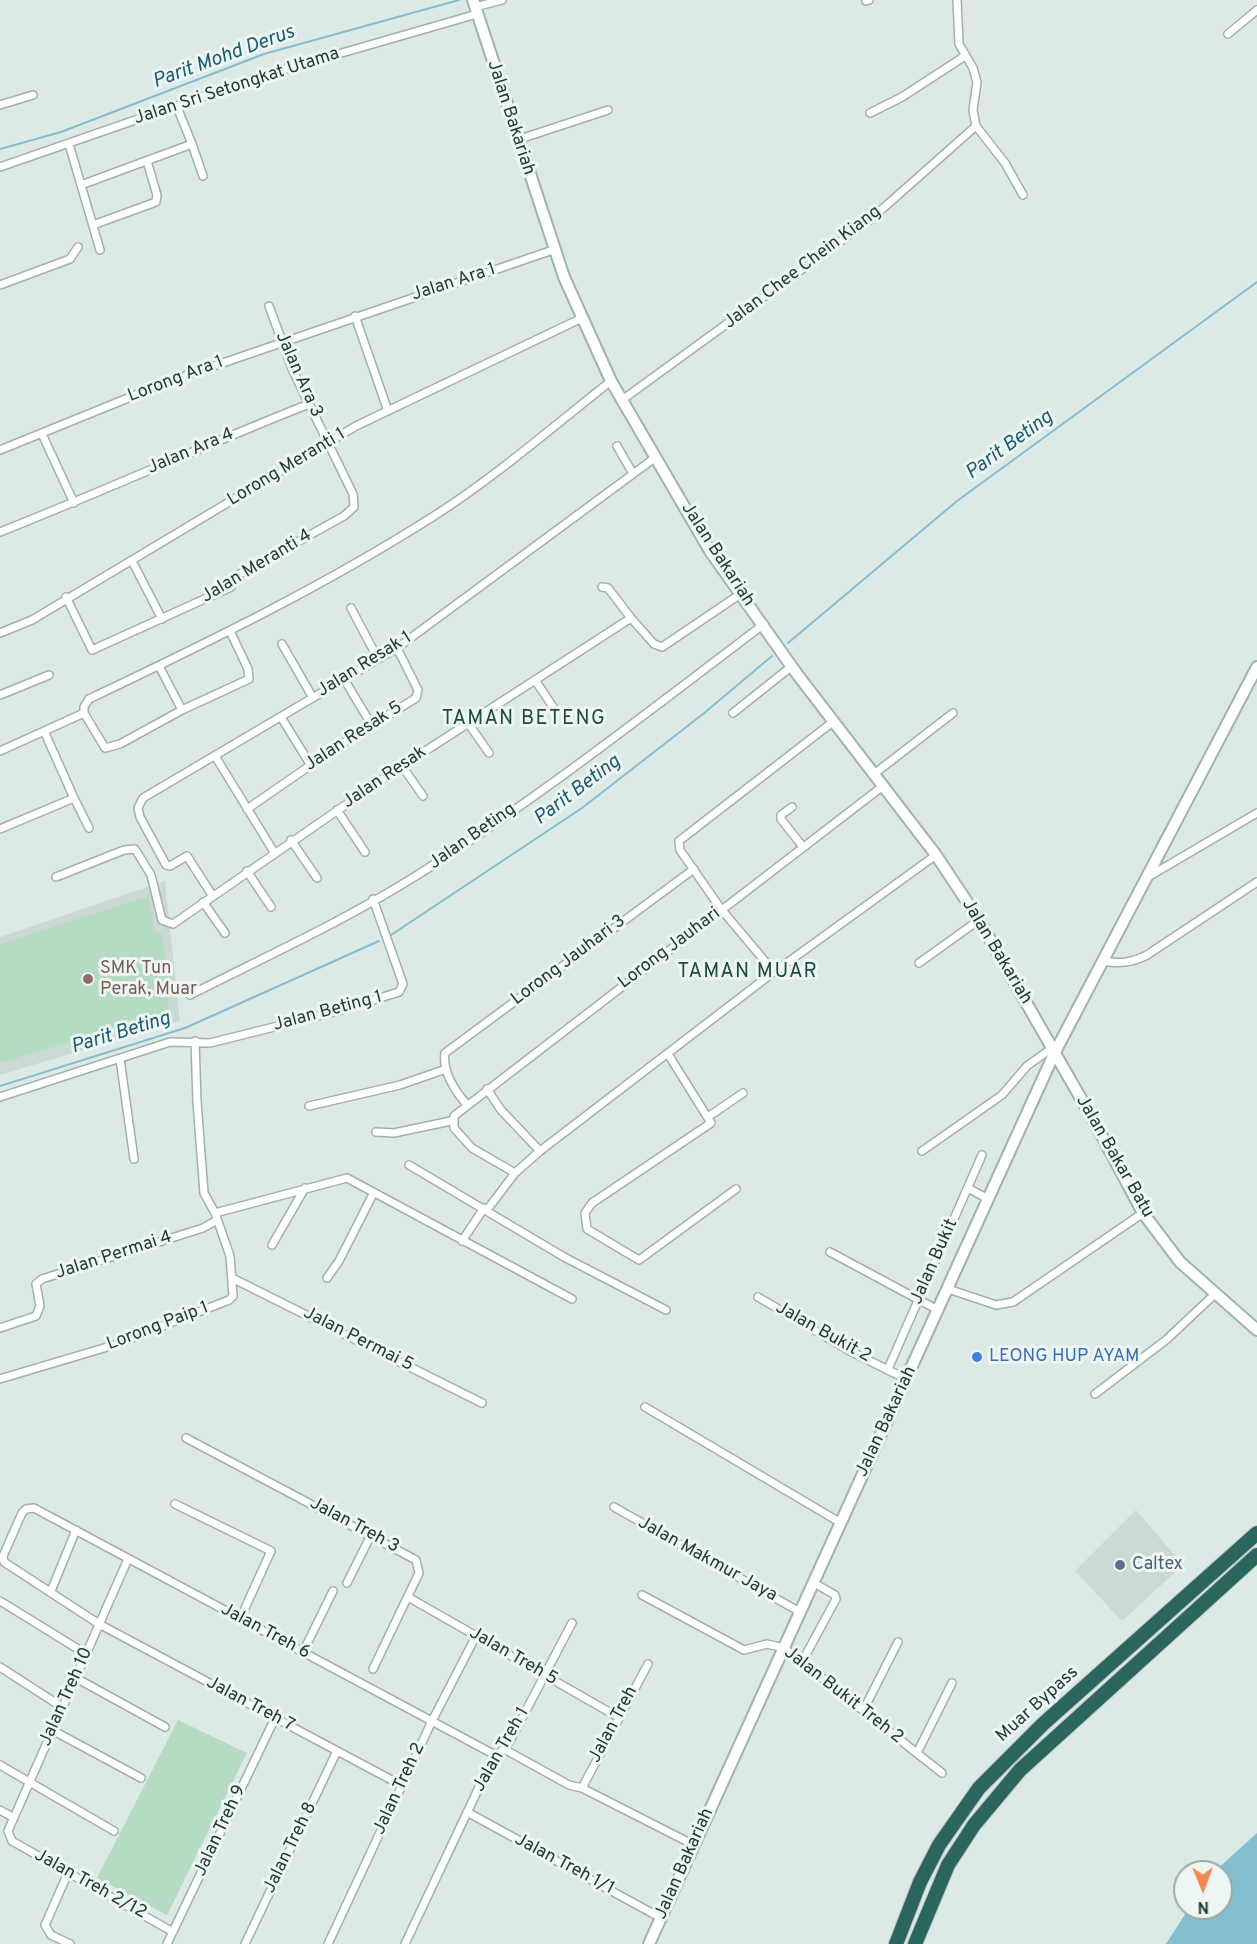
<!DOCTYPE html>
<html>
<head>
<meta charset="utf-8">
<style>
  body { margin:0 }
  #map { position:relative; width:1257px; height:1944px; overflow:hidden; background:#dde9e5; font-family:Overpass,sans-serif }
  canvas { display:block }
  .north { position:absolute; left:1173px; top:1860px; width:60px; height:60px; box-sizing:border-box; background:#edf6f3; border:2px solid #9baaa7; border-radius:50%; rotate:179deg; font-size:16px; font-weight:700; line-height:24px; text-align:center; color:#1f3934 }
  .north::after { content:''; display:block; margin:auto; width:21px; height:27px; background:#f48750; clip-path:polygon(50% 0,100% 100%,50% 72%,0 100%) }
</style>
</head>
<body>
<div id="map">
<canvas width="1257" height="1944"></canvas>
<div class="north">N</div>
</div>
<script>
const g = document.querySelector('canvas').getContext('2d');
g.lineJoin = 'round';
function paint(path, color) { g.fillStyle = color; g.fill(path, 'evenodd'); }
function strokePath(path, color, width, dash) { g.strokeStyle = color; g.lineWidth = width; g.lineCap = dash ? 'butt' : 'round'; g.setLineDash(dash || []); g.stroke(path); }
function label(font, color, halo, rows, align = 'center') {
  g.font = font + ' Overpass,sans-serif'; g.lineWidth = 6; g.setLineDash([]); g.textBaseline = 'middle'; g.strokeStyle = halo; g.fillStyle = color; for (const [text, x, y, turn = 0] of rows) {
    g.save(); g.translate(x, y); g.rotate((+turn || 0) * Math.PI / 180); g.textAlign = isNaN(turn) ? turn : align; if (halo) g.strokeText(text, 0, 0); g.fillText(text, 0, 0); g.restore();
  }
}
const built = new Path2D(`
  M165,881L180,1021L0,1075V937Z
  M1136,1510L1183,1565L1122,1621L1075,1571Z`);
const green = new Path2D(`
  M149,896L154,931L163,935L169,1012L0,1063V944Z
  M178,1720L247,1753L167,1915L97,1878Z`);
const water = new Path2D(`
  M1257,1833V1944H1166L1189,1908H1221V1872H1214Z`);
const stream = new Path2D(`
  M0,149L61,132L264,54L459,0
  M788,643L957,501L1257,282
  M391,935L582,808L703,714L772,656
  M0,1086L185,1028L379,941`);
const street = new Path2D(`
  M957,0L959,44L973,68L977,82L973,110L976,126L1005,163L1023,195
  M866,1L869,0
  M475,7L502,0
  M1228,34L1257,10
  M0,105L33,95
  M870,113L902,97L965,56
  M517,140L608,110
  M69,144L100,250
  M192,144L203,176
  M0,167L262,76L477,14
  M81,185L192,144L177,107
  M93,225L156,202L157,195L147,161
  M0,285L70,259L78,247
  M355,316L388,411
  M622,400L871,219L976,126
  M42,434L74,503
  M617,446L632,472
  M0,450L170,381L553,250
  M0,532C104,491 205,445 309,404
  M132,561L162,619
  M602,587L608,588L631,618
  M66,597L92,650L231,587L236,576L344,516L354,507L353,494L293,371L269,306
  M351,608L378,659
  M230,631L248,669L249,679L182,710L120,744L105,748L84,713V707L89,699C207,643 324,586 434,516C494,478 555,425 611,381
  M0,633L32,620L356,426L582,318
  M282,644L313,698
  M159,666L182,710
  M344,679L371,724
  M535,680L555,710
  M0,695L49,675
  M733,713L792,666
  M281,717L310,764
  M468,723L489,753
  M44,731L74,798
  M0,751L84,713
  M215,756L274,852
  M402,766L423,796
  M874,774L953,713
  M792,807L781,815V819L803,847
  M247,809L340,745L416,698L418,690L397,648
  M337,810L365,852
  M0,829L74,798L89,828
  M291,840L317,878
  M247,871L271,907
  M56,877L124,850L135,849L151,875L162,920L173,924L399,768L631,618L654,644L662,647L739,595
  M1148,877L1257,813
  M212,895L187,856L170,866L166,865L140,817L138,808L143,798L397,648L656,457
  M203,902L225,933
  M1102,961C1119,964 1131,963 1147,955L1257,882
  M919,963L979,920
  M774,972L721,909L680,850L679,841L834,721
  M190,995C267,956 346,920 419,874C538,798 651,710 764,624
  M668,1054L711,1123L592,1203L585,1213L587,1229L639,1260L736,1189
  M120,1059L134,1159
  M487,1089L501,1110L540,1151
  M0,1097L170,1042L210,1043L338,1011L399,992L403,984L373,899
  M467,1105C456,1092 442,1071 445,1053L694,869
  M309,1106L400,1085L446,1069
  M708,1117L743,1093
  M376,1132L394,1133L451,1121
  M922,1151L1002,1095L1027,1066L1052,1048
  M409,1165L564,1257L666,1310
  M515,1173L472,1148L454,1128V1116L883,786
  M968,1188L988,1199
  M487,1210L515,1173L540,1151L766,978L936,855
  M215,1213L347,1178L572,1299
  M462,1241L484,1208
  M272,1245L305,1188
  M830,1252L938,1310
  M232,1278L482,1403
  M327,1278L339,1261L373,1194
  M948,1289L996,1305L1013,1302L1143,1213
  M758,1297L850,1351L906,1379
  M0,1328L36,1316L40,1306L36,1284L42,1279L203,1228L217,1220
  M888,1369L982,1155
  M0,1379L114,1345L229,1300L233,1296L230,1256L215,1213L204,1193L197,1102L195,1041
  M1095,1394L1166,1340L1215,1294
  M645,1407L841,1523
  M186,1438L416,1560L419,1573L373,1669
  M175,1504L271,1551L240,1619
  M614,1507L800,1612
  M128,1559L8,1831L12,1841L173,1932
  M347,1583L371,1535
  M51,1591L76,1530
  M642,1595L744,1650L767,1644L784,1648L942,1773
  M408,1597L618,1717
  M0,1601L86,1654
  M303,1652L333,1591
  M802,1662L836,1599L835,1595L814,1583
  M0,1667L62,1707
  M76,1678L165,1727
  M863,1711L898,1642
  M52,1730L141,1778
  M504,1749L569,1785L582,1788L694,1845
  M917,1753L952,1683
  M0,1765L114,1831
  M401,1785L99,1624L4,1562L3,1556L22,1513L26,1509L34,1508L497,1756
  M582,1788L648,1664
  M0,1810L14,1818
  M467,1812L661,1918
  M68,1873L45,1925L51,1935L70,1944
  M167,1944L275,1718
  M245,1944L337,1751
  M328,1944L432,1721L476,1636
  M405,1944L490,1764L510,1741L572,1623`);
const secondary = new Path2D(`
  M473,0L564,277L611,381L710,551L797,674L936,855L979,920L1096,1125L1143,1213L1180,1262L1257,1330
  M649,1944L1054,1054L1257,667`);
const highway = new Path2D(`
  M896,1944L920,1882L939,1845L979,1788L1043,1724L1257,1533
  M915,1944L948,1865L974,1825L1020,1770L1257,1555`);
const markers = [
  [88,979,6,"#8d6e63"],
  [977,1357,6,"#3f7fe0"],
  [1120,1565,6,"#5c6f8a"]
];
const streetNames = [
  ["Jalan Sri Setongkat Utama",237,87,-18],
  ["Jalan Bakariah",510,118,72],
  ["Jalan Chee Chein Kiang",803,268,-37],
  ["Jalan Ara 1",454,283,-18],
  ["Jalan Ara 3",298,375,66],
  ["Lorong Ara 1",176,380,-21],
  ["Jalan Ara 4",191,452,-23],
  ["Lorong Meranti 1",287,468,-31],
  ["Jalan Bakariah",717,555,57],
  ["Jalan Meranti 4",257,567,-31],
  ["Jalan Resak 1",365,665,-32],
  ["Jalan Resak 5",354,737,-33],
  ["Jalan Resak",385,778,-34],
  ["Jalan Beting",473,837,-35],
  ["Lorong Jauhari",670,949,-37],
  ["Jalan Bakariah",996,952,59],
  ["Lorong Jauhari 3",569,961,-37],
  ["Jalan Beting 1",328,1012,-15],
  ["Jalan Bakar Batu",1114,1157,60],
  ["Jalan Permai 4",114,1256,-18],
  ["Jalan Bukit",935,1262,-66],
  ["Lorong Paip 1",158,1327,-21],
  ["Jalan Bukit 2",823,1333,29],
  ["Jalan Permai 5",358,1340,27],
  ["Jalan Bakariah",887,1422,-65],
  ["Jalan Treh 3",354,1526,28],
  ["Jalan Makmur Jaya",707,1560,29],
  ["Jalan Treh 6",265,1632,28],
  ["Jalan Treh 5",513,1657,30],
  ["Jalan Bukit Treh 2",843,1696,38],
  ["Jalan Treh 10",67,1697,-66],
  ["Jalan Treh 7",250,1705,28],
  ["Muar Bypass",1038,1705,-42],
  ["Jalan Treh",614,1725,-62],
  ["Jalan Treh 1",502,1750,-60],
  ["Jalan Treh 2",400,1789,-65],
  ["Jalan Treh 9",221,1831,-65],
  ["Jalan Treh 8",291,1848,-64],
  ["Jalan Bakariah",685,1864,-66],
  ["Jalan Treh 1/1",564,1865,28],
  ["Jalan Treh 2/12",90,1885,29]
];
const educationNames = [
  ["SMK Tun",100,969],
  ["Perak, Muar",100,990]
];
const shopNames = [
  ["LEONG HUP AYAM",989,1357]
];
const serviceNames = [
  ["Caltex",1132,1565]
];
const waterNames = [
  ["Parit Mohd Derus",224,58,-20],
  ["Parit Beting",1010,446,-36],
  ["Parit Beting",578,791,-37],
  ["Parit Beting",121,1034,-17]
];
const neighbourhoodNames = [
  ["TAMAN BETENG",524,720],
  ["TAMAN MUAR",748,973]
];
paint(built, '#cbd9d4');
paint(green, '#b5dcc3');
paint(water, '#83bed0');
strokePath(stream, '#83bed0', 2);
strokePath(street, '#a0b1ac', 10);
strokePath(secondary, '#9cb5ae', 14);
strokePath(highway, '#bcc4c2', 16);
strokePath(street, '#fff', 7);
strokePath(secondary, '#fff', 10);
strokePath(highway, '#2a655e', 14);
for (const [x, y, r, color] of markers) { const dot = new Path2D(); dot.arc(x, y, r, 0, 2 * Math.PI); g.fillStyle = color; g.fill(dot); strokePath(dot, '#edf6f3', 2); }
label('18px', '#1f3934', '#edf6f3', streetNames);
label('18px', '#785e54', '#edf6f3', educationNames, 'left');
label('18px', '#366cbe', '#edf6f3', shopNames, 'left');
label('18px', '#4e5e75', '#edf6f3', serviceNames, 'left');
label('italic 20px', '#195d75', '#edf6f3', waterNames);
g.letterSpacing = '1.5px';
label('20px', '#1b4b43', '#edf6f3', neighbourhoodNames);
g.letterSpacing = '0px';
</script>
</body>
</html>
